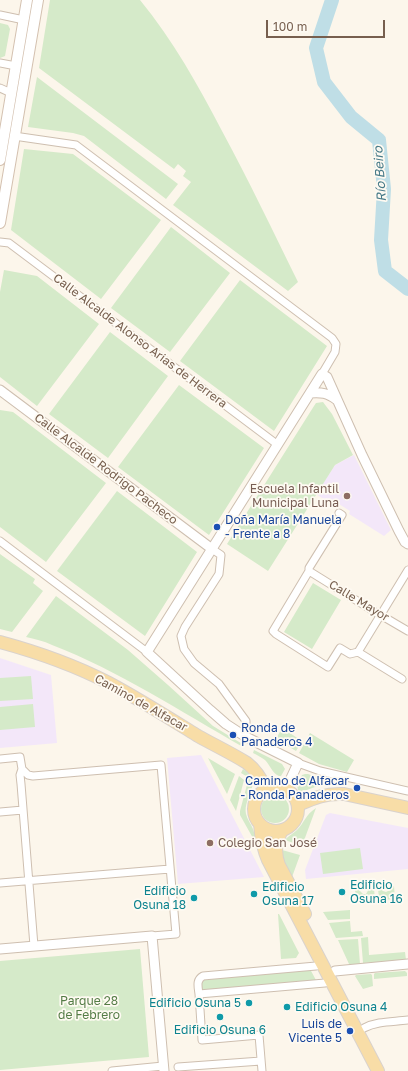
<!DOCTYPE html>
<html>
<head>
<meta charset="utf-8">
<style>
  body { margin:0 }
  #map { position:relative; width:408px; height:1071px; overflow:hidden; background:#fcf6eb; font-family:"Golos Text",sans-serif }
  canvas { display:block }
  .scale { position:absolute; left:266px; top:20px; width:119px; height:18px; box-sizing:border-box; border:2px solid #775f4e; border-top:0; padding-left:5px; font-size:12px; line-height:14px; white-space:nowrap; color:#775f4e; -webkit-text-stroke:3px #fefaf2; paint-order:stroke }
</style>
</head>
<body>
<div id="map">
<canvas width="408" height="1071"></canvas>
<div class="scale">100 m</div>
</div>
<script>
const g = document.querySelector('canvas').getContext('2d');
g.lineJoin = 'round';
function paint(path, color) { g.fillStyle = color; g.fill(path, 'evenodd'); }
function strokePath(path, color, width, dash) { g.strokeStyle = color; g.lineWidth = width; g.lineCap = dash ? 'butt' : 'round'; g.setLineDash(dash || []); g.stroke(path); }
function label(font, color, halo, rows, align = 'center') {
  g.font = font + ' "Golos Text",sans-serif'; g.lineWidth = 3.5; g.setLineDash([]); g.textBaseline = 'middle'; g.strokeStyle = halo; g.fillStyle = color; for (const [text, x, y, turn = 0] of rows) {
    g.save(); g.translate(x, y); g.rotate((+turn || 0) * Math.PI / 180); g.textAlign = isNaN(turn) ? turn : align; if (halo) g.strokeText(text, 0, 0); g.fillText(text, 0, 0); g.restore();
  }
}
const education = new Path2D(`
  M354,455L391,530L384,536L349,514L350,511L331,499L328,502L316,494L335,465Z
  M0,658L51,675L57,743L0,748Z
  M201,755L264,877L178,884L167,758Z
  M330,813L408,828V869L306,879L305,870L326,815Z`);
const green = new Path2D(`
  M50,0H140C173,40 198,85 222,131C249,181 273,231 298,282L288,291L173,205L191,182L183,176L186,171L178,164L174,169L39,68Z
  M0,23L8,25L10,29L5,56L0,58Z
  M37,77L178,184L166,199L84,136L73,133L28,127Z
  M24,149L73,154L161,220L101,299L11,230Z
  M171,227L230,273L170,352L111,308Z
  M4,270L37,276L99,324L37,406L0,377V292Z
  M240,280L327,346L274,431L180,361Z
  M110,332L168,376L108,458L49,414Z
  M179,385L264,448L209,535L118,467Z
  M323,402L332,414L353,455L335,465L268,571L227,544L314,406L316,403Z
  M0,410L13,412L106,483L46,562L0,527Z
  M117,491L197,552L145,636L57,571Z
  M0,554L35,579L33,583L43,591L12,632L0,629Z
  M313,583L341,600L312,649L284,632Z
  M56,596L128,650L168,685L213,726L244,745L243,747C180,711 119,671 52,645C44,641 34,639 26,637Z
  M31,676L33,699L0,701V678Z
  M33,704L35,727L0,730V707Z
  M282,728L302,741L296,751L276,739Z
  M310,733L354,760L347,772L319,764L299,753Z
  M254,750L282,764L285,769L281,776H279C272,773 270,765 265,760C261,757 257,755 253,753Z
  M208,758L235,774L227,794Z
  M243,769C264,784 243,796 246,814C247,819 251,824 253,829C254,832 255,837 256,841L254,840L240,815V811L248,781L246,776L241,773Z
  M305,774H308L327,781L326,784L315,787L304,791H300L298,790L297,785L302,775Z
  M239,776L244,780L236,811L230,800Z
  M261 809a14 14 0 1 1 28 0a14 14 0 1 1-28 0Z
  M316,808L302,846L285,840C289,835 293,834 297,830C305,822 305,815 316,808Z
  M360,848L363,869L323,874L320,853Z
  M282,850L300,855L292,877L282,858Z
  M391,886H394L395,899L379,900L378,888L381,887L383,891L386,892L390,890Z
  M374,888L375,901L356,902L355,890H359L363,894H366L369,889Z
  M350,910V919L328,920L323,912Z
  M278,914H279L299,953L296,958L281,959Z
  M350,921L351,932L362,931L363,936L336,938L329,923Z
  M368,937L369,955L405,952L406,960L363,963L361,938Z
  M358,939L360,964H349L338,940Z
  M140,949L149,1057L0,1070V961Z
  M310,969L317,982L204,991L201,989L200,981L203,978Z
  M405,971L407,973V976L374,979V974L375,973Z
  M371,974L372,975L373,986L363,989L355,976L356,975Z`);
const river = new Path2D(`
  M332,0L316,48L324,82L351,117L379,140L384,189L381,240L385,271L408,289`);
const minor = new Path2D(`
  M0,15L24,20
  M0,63L16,66
  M0,88L11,93
  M14,136L76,145L332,338L336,344L335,352L322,374
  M0,242L9,243L278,445
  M339,513L342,515L309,568V571L273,631L276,634L328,667L340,648L350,654L358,652L402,679
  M0,541L147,652
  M212,549L221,555L219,574L185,627L181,636L184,649L194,663L219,684L246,721V737
  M309,571L380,615L384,617L408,631
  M358,652L408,570
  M0,759L20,757L22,769L20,775L21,784L34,946
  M298,763L320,771L408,791
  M22,769L28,775L33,776L161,765L176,934L152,936
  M0,812L23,810
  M0,883L170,869
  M322,963L316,966L203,976C196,980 198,986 199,994L325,983L331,981
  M199,994L202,1040L259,1035L262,1071
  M364,1028C377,1021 393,1022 408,1020
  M178,1067L261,1061
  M112,1071L163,1066`);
const tertiary = new Path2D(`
  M0,390L212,549
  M310,393C322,392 327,393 337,400
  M286,789L298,763L246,737L226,724L210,710L147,652L322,374L327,377L362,455L399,531L405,542L408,544
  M0,949L152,936L164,1071
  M335,971L408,964`);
const secondary = new Path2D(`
  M0,160L27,0
  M0,223L38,0`);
const primary = new Path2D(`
  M0,642C37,652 74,665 109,683C139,699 169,718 198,736C214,745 231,753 247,763C256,770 261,778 266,789
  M254 809a22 22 0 1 1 44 0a22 22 0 1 1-44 0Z
  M298,805C314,798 325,793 344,794L408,808
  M260,824C261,837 263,849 268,860L378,1071
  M282,830C276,842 274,852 279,865L305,914`);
const markers = [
  [347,496,4,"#8d6e63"],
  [217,527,4,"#1a4fb4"],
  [233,735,4,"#1a4fb4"],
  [357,788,4,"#1a4fb4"],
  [210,843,4,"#8d6e63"],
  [342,892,4,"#0f9aa8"],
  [254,894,4,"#0f9aa8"],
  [194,898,4,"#0f9aa8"],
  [249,1003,4,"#0f9aa8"],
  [287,1007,4,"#0f9aa8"],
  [220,1017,4,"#0f9aa8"],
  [350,1031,4,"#1a4fb4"]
];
const streetNames = [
  ["Calle Alcalde Alonso Arias de Herrera",140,341,37],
  ["Calle Alcalde Rodrigo Pacheco",106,469,37],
  ["Calle Mayor",359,601,31],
  ["Camino de Alfacar",141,703,29]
];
const educationNames = [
  ["Escuela Infantil",339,489],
  ["Municipal Luna",339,503],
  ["Colegio San José",218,843,"left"]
];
const transitNames = [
  ["Doña María Manuela",225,520],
  ["- Frente a 8",225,534],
  ["Ronda de",241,728],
  ["Panaderos 4",241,742],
  ["Camino de Alfacar",349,781,"right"],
  ["- Ronda Panaderos",349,795,"right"],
  ["Luis de",342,1024,"right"],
  ["Vicente 5",342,1038,"right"]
];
const cultureNames = [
  ["Edificio",350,885],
  ["Osuna 16",350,899],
  ["Edificio",262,887],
  ["Osuna 17",262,901],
  ["Edificio",186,891,"right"],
  ["Osuna 18",186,905,"right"],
  ["Edificio Osuna 5",241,1003,"right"],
  ["Edificio Osuna 4",295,1007],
  ["Edificio Osuna 6",220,1030,"center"]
];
const parkNames = [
  ["Parque 28",89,1001],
  ["de Febrero",89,1015]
];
const waterNames = [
  ["Río Beiro",380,174,-94]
];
paint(education, '#f3e7f9');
paint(green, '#d5eac9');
strokePath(river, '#bfdee6', 14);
strokePath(minor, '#cebfb0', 9);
strokePath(tertiary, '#cebfb0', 11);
strokePath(secondary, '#d4c1b0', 12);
strokePath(primary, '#d9d2cd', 14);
strokePath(minor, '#fff', 7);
strokePath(tertiary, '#fff', 9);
strokePath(secondary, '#fff', 10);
strokePath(primary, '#f8dda7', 12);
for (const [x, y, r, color] of markers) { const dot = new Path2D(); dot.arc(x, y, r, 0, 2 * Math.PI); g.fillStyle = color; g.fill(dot); strokePath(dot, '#fefaf2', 1.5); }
label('12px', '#775f4e', '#fefaf2', streetNames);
label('12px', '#785e54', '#fefaf2', educationNames, 'right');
label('12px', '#164399', '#fefaf2', transitNames, 'left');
label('12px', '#0d838f', '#fefaf2', cultureNames, 'left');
label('12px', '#547c46', '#fefaf2', parkNames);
label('italic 13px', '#487b89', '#fefaf2', waterNames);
</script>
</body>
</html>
